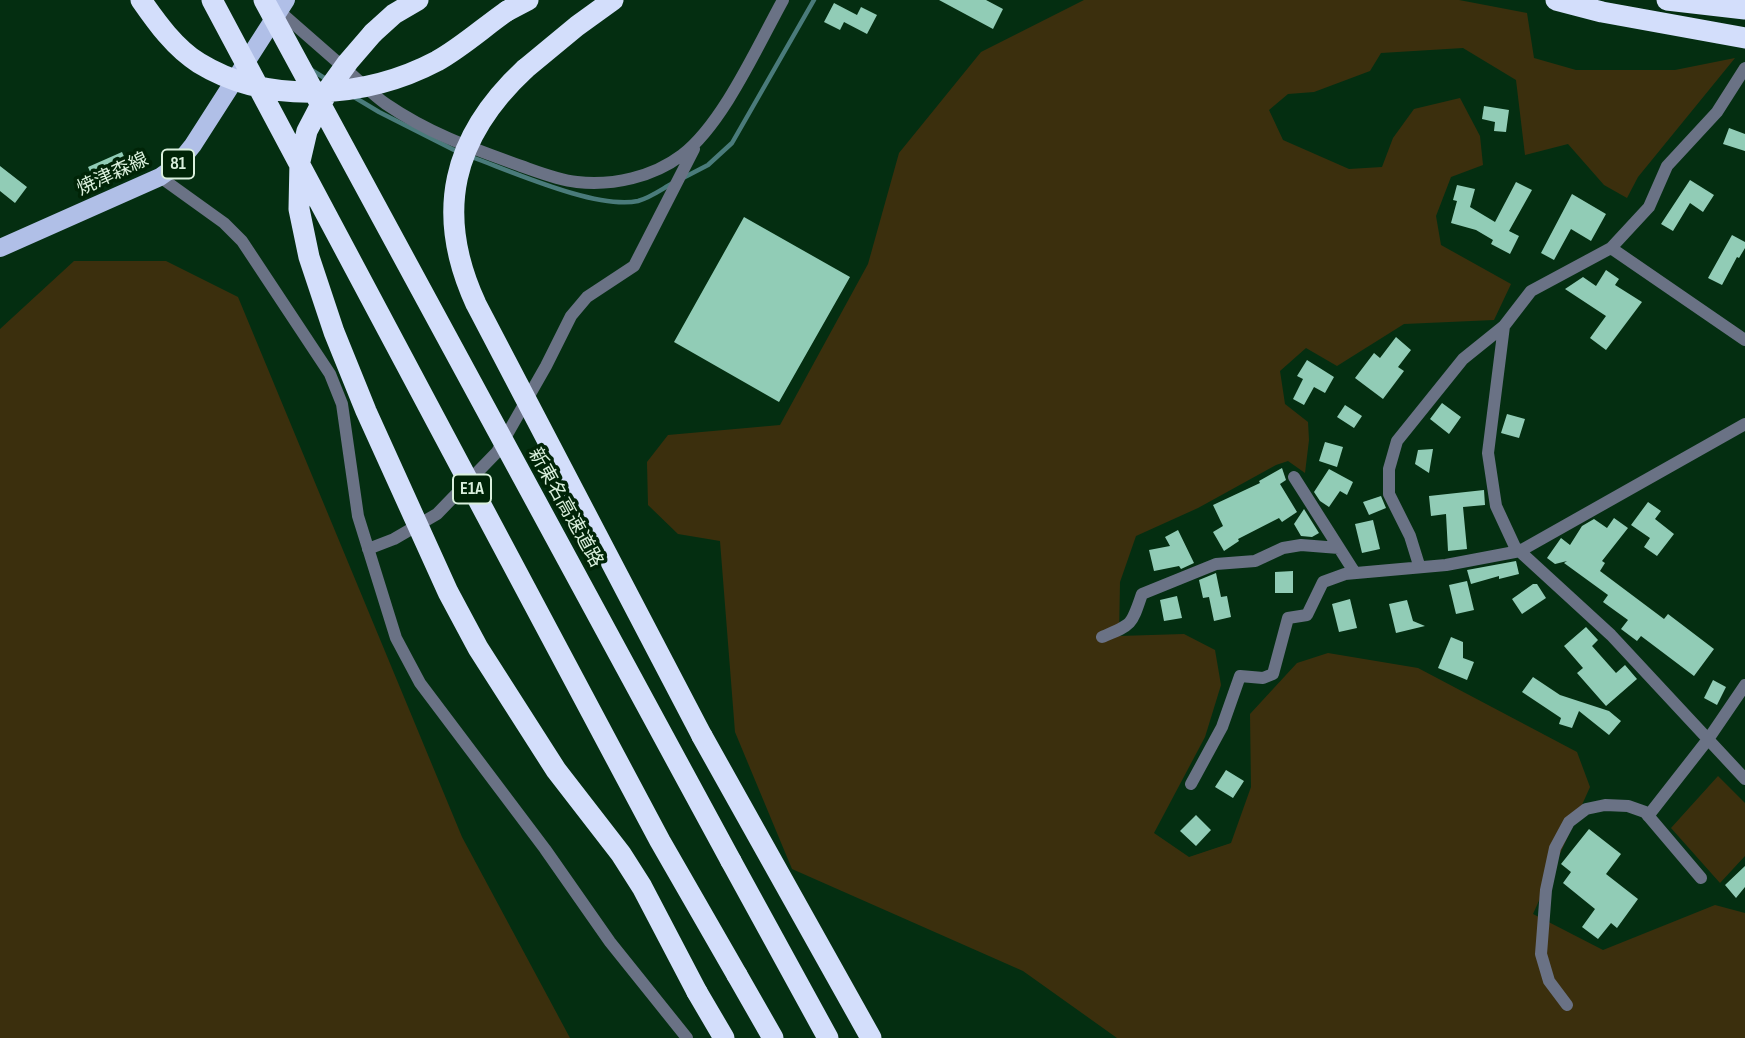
<!DOCTYPE html>
<html>
<head>
<meta charset="utf-8">
<style>
  body { margin:0 }
  canvas { display:block; background:#042e11 }
</style>
</head>
<body>
<canvas width="1745" height="1038"></canvas>
<script>
const g = document.querySelector('canvas').getContext('2d');
g.lineJoin = 'round';
function paint(path, color) { g.fillStyle = color; g.fill(path, 'evenodd'); }
function strokePath(path, color, width, dash) { g.strokeStyle = color; g.lineWidth = width; g.lineCap = dash ? 'butt' : 'round'; g.setLineDash(dash || []); g.stroke(path); }
function label(font, color, halo, rows, align = 'center') {
  g.font = font + ' "Sofia Sans Condensed","Noto Sans JP",sans-serif'; g.lineWidth = 7; g.setLineDash([]); g.textBaseline = 'middle'; g.strokeStyle = halo; g.fillStyle = color; for (const [text, x, y, turn = 0] of rows) {
    g.save(); g.translate(x, y); g.rotate((+turn || 0) * Math.PI / 180); g.textAlign = isNaN(turn) ? turn : align; if (halo) g.strokeText(text, 0, 0); g.fillText(text, 0, 0); g.restore();
  }
}
const green = new Path2D(`
  M1084,0H1459L1527,13L1534,58L1576,70H1675L1735,58L1638,177L1627,198L1604,185L1568,144L1525,155L1516,80L1463,48L1381,53L1370,71L1314,92L1288,94L1269,110L1283,140L1349,169L1382,167L1393,138L1414,109L1460,98L1480,136L1483,165L1451,177L1436,216L1441,245L1511,284L1494,320L1404,324L1337,366L1306,348L1280,371L1285,404L1308,422L1309,440L1305,473L1288,461L1276,465L1198,508L1136,536L1120,582L1119,636L1184,634L1215,650L1221,685L1205,737L1154,833L1189,857L1231,843L1251,787L1250,714L1297,663L1328,653L1418,668L1577,752L1590,787L1533,914L1603,950L1715,905L1745,913V1038H1117L1023,971L792,869L735,732L720,541L678,534L648,505L647,462L668,435L780,425L868,264L899,153L981,52Z
  M74,261H166L238,297L462,837L570,1038H0V329Z
  M1718,776L1745,803V856L1720,883L1671,828Z`);
const stream = new Path2D(`
  M310,69L326,79
  M354,97L379,112L458,152
  M469,156C511,171 597,210 638,201C650,198 662,189 673,183
  M683,178L708,165L732,143L814,0`);
const building = new Path2D(`
  M939,0H986L1003,9L993,29Z
  M834,3L857,15L861,7L877,15L867,34L844,22L840,30L824,22Z
  M1484,106L1509,110L1506,132L1494,131L1495,122L1482,119Z
  M1729,128L1745,134V151L1723,144Z
  M122,152L130,170L96,185L88,167Z
  M0,166L27,187L15,203L0,191Z
  M1690,180L1714,195L1703,212L1690,203L1673,231L1661,224Z
  M1516,182L1532,190L1509,231L1519,236L1510,254L1491,244L1493,240L1476,230L1451,223L1457,201L1453,200L1457,185L1475,189L1470,207L1495,222Z
  M1572,194L1606,214L1591,241L1571,229L1554,260L1541,253Z
  M744,217L850,277L779,402L674,342Z
  M1732,235L1745,242V248L1739,258L1737,257L1722,285L1708,278Z
  M1606,270L1619,279L1615,285L1642,302L1606,350L1590,338L1606,316L1565,289L1583,277L1596,286Z
  M1396,337L1411,350L1398,367L1404,371L1383,399L1355,378L1374,353L1380,358Z
  M1307,360L1334,377L1325,393L1314,387L1304,405L1293,399L1303,379L1297,376Z
  M1442,403L1461,417L1449,434L1430,419Z
  M1345,405L1362,416L1354,428L1337,417Z
  M1507,414L1525,419L1519,438L1501,433Z
  M1325,442L1343,447L1337,467L1319,461Z
  M1433,449L1429,473L1415,464L1418,450Z
  M1282,468L1286,480L1280,484L1297,512L1282,522L1279,518L1238,539L1239,541L1224,551L1213,532L1223,526L1213,505L1260,483L1259,481Z
  M1329,469L1353,482L1347,495L1340,491L1329,507L1320,501L1314,492Z
  M1484,490L1485,505L1463,507L1467,549L1448,551L1446,514L1431,516L1429,496Z
  M1381,496L1386,508L1369,515L1363,502Z
  M1648,502L1661,511L1655,519L1674,534L1657,556L1644,547L1650,538L1631,525Z
  M1304,509L1319,533L1312,537L1301,536L1294,524Z
  M1614,518L1628,528L1602,561L1605,563L1600,571L1664,619L1668,614L1714,649L1694,676L1641,636L1637,641L1621,629L1628,620L1603,602L1608,595L1564,563L1567,561L1555,564L1547,558L1561,538L1570,545L1582,526L1594,519L1607,528Z
  M1373,520L1380,549L1362,553L1355,524Z
  M1178,530L1194,563L1181,569L1179,566L1154,571L1149,550L1170,546L1165,537Z
  M1516,561L1519,574L1499,579V576L1471,584L1467,570Z
  M1293,571V593H1275V572Z
  M1216,573L1221,597L1227,596L1231,617L1214,621L1209,597L1203,598L1199,580Z
  M1467,581L1474,610L1456,614L1449,585Z
  M1533,584H1537L1546,598L1522,614L1512,599Z
  M1177,596L1182,618L1164,621L1160,600Z
  M1350,599L1357,628L1339,632L1332,604Z
  M1407,600L1413,621L1425,626L1396,633L1389,604Z
  M1586,627L1598,640L1592,646L1616,673L1625,665L1637,679L1606,706L1577,673L1583,668L1564,646Z
  M1451,637L1463,642V658L1474,662L1467,680L1438,668Z
  M1533,677L1560,695L1609,711L1621,721L1609,735L1579,711L1572,728L1559,724L1561,718L1522,692Z
  M1713,680L1726,687L1717,705L1704,698Z
  M1226,770L1244,781L1233,798L1215,787Z
  M1196,815L1211,830L1196,846L1180,831Z
  M1589,829L1621,854L1606,874L1638,899L1617,928L1611,923L1598,939L1582,927L1595,909L1563,883L1571,872L1561,864Z
  M1745,866V887L1736,898L1725,885Z`);
const minor = new Path2D(`
  M278,10C302,31 326,52 350,73C362,83 373,95 386,104C430,134 471,148 521,166C538,172 558,180 577,182C613,186 653,177 682,155C723,124 758,45 783,0
  M1745,68L1717,112L1667,166L1649,207L1611,248L1531,291L1504,326L1488,453L1496,506L1515,547L1611,635L1745,779
  M160,177L224,223L242,241L330,374L342,404L358,516L396,638L420,683L545,849L610,942L687,1038
  M1611,248L1745,340
  M1294,477L1355,573
  M368,549L394,539L437,514L497,452L546,366L571,316L587,297L634,266L694,149
  M1419,565L1410,536L1389,494V469L1397,441L1463,359L1504,326
  M1102,637C1133,624 1131,626 1142,594L1216,564L1255,561L1283,548L1301,545L1339,548
  M1191,784L1222,727L1240,676L1263,678L1273,674L1288,618L1307,615L1323,582L1345,574L1446,565L1520,551L1745,424
  M1648,816L1709,738L1745,685
  M1567,1005L1549,981L1541,954L1546,890L1555,848L1569,822L1586,809L1605,805L1628,806L1645,812L1701,878`);
const primary = new Path2D(`
  M0,248L160,177L177,165L193,145L286,0`);
const motorway = new Path2D(`
  M1556,0L1602,12L1745,38
  M1667,0L1745,9
  M507,11L528,0
  M373,33L394,14L418,0
  M525,69L577,26L613,0
  M702,736L871,1038
  M731,861L828,1038
  M737,975L773,1038
  M697,992L724,1038`);
const motorwayBridge = new Path2D(`
  M141,0C157,23 175,48 199,63C269,106 367,98 437,61C462,47 484,27 507,11
  M212,0L660,841L737,975
  M264,0L731,861
  M373,33L348,62L330,87L307,131L300,161L299,209L309,257L334,332L366,411L448,592L478,648L556,770L621,854L642,887L697,992
  M525,69C452,137 434,213 476,304L702,736`);
const shields = [
  [178,164,32],
  [472,489,38]
];
const shieldNames = [
  ["81",178,164],
  ["E1A",472,489]
];
const streetNames = [
  ["焼津森線",113,175,-25],
  ["新東名高速道路",565,508,61]
];
paint(green, '#3b2f0d');
strokePath(stream, '#4a7b7b', 4.5);
paint(building, '#91ccb6');
strokePath(minor, '#6a7285', 12);
strokePath(primary, '#b0bfe7', 18);
strokePath(motorway, '#d3defb', 21);
strokePath(motorwayBridge, '#d3defb', 21);
for (const [x, y, w] of shields) { const box = new Path2D(); box.roundRect(x - w / 2, y - 14.5, w, 29, 5); g.fillStyle = '#002407'; g.fill(box); strokePath(box, '#daf0dd', 2); }
label('bold 18px', '#daf0dd', null, shieldNames);
label('19px', '#daf0dd', '#002407', streetNames);
</script>
</body>
</html>
